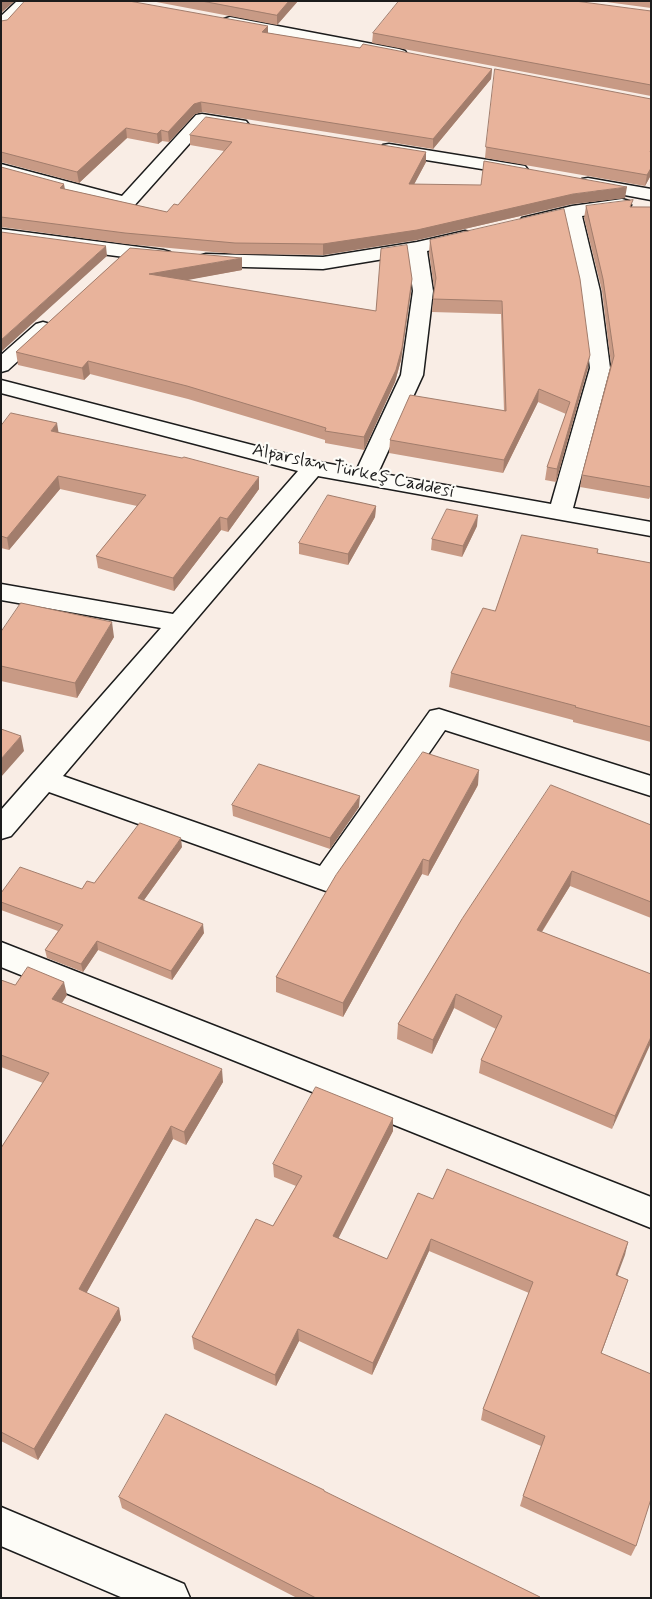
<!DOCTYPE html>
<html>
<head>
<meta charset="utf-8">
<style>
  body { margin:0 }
  #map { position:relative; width:652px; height:1599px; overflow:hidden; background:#f9ede5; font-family:Mynerve,sans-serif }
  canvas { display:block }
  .frame { position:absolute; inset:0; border:2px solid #1c1c1c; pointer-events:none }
</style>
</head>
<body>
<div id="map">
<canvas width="652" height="1599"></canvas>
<div class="frame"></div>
</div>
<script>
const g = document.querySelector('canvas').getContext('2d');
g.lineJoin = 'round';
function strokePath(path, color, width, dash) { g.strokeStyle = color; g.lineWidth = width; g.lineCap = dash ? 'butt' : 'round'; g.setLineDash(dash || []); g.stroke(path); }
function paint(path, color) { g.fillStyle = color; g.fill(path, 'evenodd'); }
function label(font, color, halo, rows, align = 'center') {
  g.font = font + ' Mynerve,sans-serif'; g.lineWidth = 4.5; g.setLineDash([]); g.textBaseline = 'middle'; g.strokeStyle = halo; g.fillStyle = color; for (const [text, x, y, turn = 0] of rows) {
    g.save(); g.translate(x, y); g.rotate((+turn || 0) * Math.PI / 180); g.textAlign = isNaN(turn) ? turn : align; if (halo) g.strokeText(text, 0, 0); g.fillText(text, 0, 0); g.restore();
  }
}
const minor = new Path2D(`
  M17,1H34L7,28L1,30V16Z
  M230,17L399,49L405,51L407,54L405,57L399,59L224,25L222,22L224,19Z
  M202,114L240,120L246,121L249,125L246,129L240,130L206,125L133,207L126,209L1,175V164L122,196L196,115Z
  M389,144L519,165L525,166L528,170L525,174L519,175L383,153L380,149L383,145Z
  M588,178L651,189V200L582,187L579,183L582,179Z
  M622,199L629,201L631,205L629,209L582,216L600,291L610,368L573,508L651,522V536L318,476L63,776L320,866L430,711L439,709L651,776V796L445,730L336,888L326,891L49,792L11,836L1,839V810L161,628L1,600V584L173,614L298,471L1,393V380L314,461L357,469L401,375L413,291L408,255L323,269L206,266L199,264L196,260L199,256L206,254L323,257L417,242L465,231L472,233L474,237L472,241L427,251L433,291L423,375L378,473L551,504L590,368L580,291L564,219L529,228L522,226L520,222L522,218L572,206Z
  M1,229L163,250L170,252L173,256L170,260L163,262L1,241Z
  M43,322L50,324L53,328L50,332L8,370L1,372V355L36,324Z
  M1,942L651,1197V1228L1,967Z
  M1,1507L184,1584L190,1598H123L1,1546Z`);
const wall = new Path2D(`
  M151,1H298L277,25Z
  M599,1H651V8Z
  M651,11V96L372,43L373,33Z
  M1,21L268,26V33L492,69L491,79L433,149L202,112L195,114L169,142L162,141L158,144L127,138L79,183L1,162Z
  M651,99V175L645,186L485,158L486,147Z
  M190,135L426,152V162L414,184L625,198L572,204L417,240L323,255L235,254L126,244L1,227V167L65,189L167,212L178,205L224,151L190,145Z
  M586,206L651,207V495L649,499L580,487L582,475L611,364L602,291L584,218Z
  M430,240L588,368L556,482L545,480L547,467L566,414L538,402L503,473L389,453L390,440L504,411L501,314L432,312L434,288L429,252Z
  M130,248L242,270L185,280L376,311L411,291L401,360L395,382L364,450L325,443V440L188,399L90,374L84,380L18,365L16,352Z
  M1,426L58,432L259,489L228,532L221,530L174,591L98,568L96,556L137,506L60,489L9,550L1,548Z
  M376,506L375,517L348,565L299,554V543Z
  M477,526L462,557L431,550L432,539Z
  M598,553L651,563V742L573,722V720L449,687L451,673L495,611Z
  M1,632L114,637L77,698L1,681Z
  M478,785L428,876L422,874L343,1017L276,992V977Z
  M232,805L359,807L330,849L233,816Z
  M651,825V918L570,886L542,932L651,974L612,1129L479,1073L481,1060L496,1029L454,1008L432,1054L397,1039L398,1024L462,919Z
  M182,847L144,900L204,933L172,980L98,950L83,972L47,958L45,950L58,931L1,910V893L82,889Z
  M1,980L15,985L67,995L62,1003L223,1082L186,1145L173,1139L86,1293L119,1308L121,1320L38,1460L1,1441V1148L43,1083L1,1067Z
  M393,1118V1131L338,1238L387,1259L433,1199L628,1242L617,1275L628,1280L601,1354L636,1546L631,1556L520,1506L523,1496L541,1446L481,1420L483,1409L529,1293L429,1251L372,1375L299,1341L276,1386L194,1349L192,1337L273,1226L296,1186L274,1177L273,1164Z
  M324,1492L540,1598H297L122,1508L119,1497Z`);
const shadedWall = new Path2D(`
  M2,1H15L1,13V2Z
  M289,1H298L277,25V15Z
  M268,26V36L262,32Z
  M492,69L491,79L433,149V139Z
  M201,102L202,112L195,114L169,142L168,132L194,104Z
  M126,128L127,138L79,183L77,172Z
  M161,130L162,141L158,144L157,134Z
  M426,152V162L409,194V184Z
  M651,168V175L645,186L647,175Z
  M64,184L66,195L60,188Z
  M627,187L625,198L572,204L417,240L323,255V244L573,194Z
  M106,246L107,256L2,351L1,340Z
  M242,258V270L150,287L149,274Z
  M412,279L411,291L401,360L395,382L364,450V437Z
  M590,355L588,368L556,482L557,469Z
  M88,361L90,374L84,380L82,368Z
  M539,389L538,402L503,473L504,460Z
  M57,423L59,435L51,431Z
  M58,476L60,489L9,550L7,538Z
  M259,477V489L228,532L227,519Z
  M376,506L375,517L348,565V554Z
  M478,515L477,526L462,557L463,546Z
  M220,517L221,530L174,591L173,578Z
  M112,622L114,637L77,698L75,683Z
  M21,736L24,751L1,777V759Z
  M479,770L478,785L428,876L429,861Z
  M360,796L359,807L330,849V838Z
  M181,838L182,847L139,907L138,898Z
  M423,859L422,874L343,1017V1003Z
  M572,871L570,886L534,944L537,930Z
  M203,924L204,933L172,980L171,971Z
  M97,941L98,950L83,972L81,964Z
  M64,982L67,995L55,1013L52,999Z
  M456,994L454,1008L432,1054L433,1040Z
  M651,1037V1043L612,1129L615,1116Z
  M222,1069L223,1082L186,1145L184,1132Z
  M393,1118V1131L333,1249V1236Z
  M171,1126L173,1139L82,1301L79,1289Z
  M431,1239L429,1251L372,1375L373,1363Z
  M628,1242L625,1255L613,1287L616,1275Z
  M628,1280L624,1292L597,1365L601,1353Z
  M119,1308L121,1320L38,1460L34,1449Z
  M298,1329L299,1341L276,1386L275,1375Z`);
const building = new Path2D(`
  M25,1H129L268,26L262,32L360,48L363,44L492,69L433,139L201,102L194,104L168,132L161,130L157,134L126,128L77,172L1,152V21L7,20Z
  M202,1H289L277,15Z
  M399,1H575L651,11V85L373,33Z
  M495,69L651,99V150L650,152H651V168L647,175L486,147Z
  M206,117L426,152L409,184L481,185L484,161L627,187L573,194L417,230L323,244L235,243L125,233L1,217V167L64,184L60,188L167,212L174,204L178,205L232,142L190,135Z
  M633,200L630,207H651V487L582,475L614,356L603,279L586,206Z
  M564,209L580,279L590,355L557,469L547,467L570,402L539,389L504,460L390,440L410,395L506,411L502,301L433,299L436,278L430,240Z
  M1,232L106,246L1,340Z
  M407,245L412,279L402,348L396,370L364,437L325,431L326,428L187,386L88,361L82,368L16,352L130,248L242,258L149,274L376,311L381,249Z
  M11,413L57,423L51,431L182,458L184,457L259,477L227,519L220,517L173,578L96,556L146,495L58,476L7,538L1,536V426Z
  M328,495L376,506L348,554L299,543Z
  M447,509L478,515L463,546L432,539Z
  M522,535L598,549L597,553L651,563V727L575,707L576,706L451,673L483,608L495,611Z
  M21,603L112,622L75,683L1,666V632Z
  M1,729L21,736L1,759Z
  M423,752L479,770L429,861L423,859L343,1003L276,977L336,875Z
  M259,764L360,796L330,838L232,805Z
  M551,785L651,825V902L572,871L537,930L651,974V1037L615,1116L481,1060L502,1016L456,994L433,1040L398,1024L462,919Z
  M140,823L181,838L138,898L203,924L171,971L97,941L81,964L45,950L63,925L1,902V893L20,867L82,889L87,881L94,883Z
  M28,967L64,982L52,999L222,1069L184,1132L171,1126L79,1289L119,1308L34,1449L1,1432V1148L49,1073L1,1055V980L15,985Z
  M316,1087L393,1118L333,1236L387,1259L418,1193L433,1199L447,1169L628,1242L616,1275L628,1280L601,1353L651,1374V1499L636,1546L523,1496L545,1436L483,1409L533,1282L431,1239L373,1363L298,1329L275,1375L192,1337L256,1219L273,1226L302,1176L273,1164Z
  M166,1414L324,1490V1491L540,1597V1598H316L119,1497Z`);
const streetNames = [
  ["Alparslan Türkeş Caddesi",353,472,12]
];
strokePath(minor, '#1c1c1c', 3);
paint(minor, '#fdfcf7');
paint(wall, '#c89a85');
paint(shadedWall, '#a27d6c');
paint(building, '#e8b39b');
strokePath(building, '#a27d6c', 1);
label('18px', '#1c1c1c', '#fdfcf7', streetNames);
</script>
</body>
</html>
